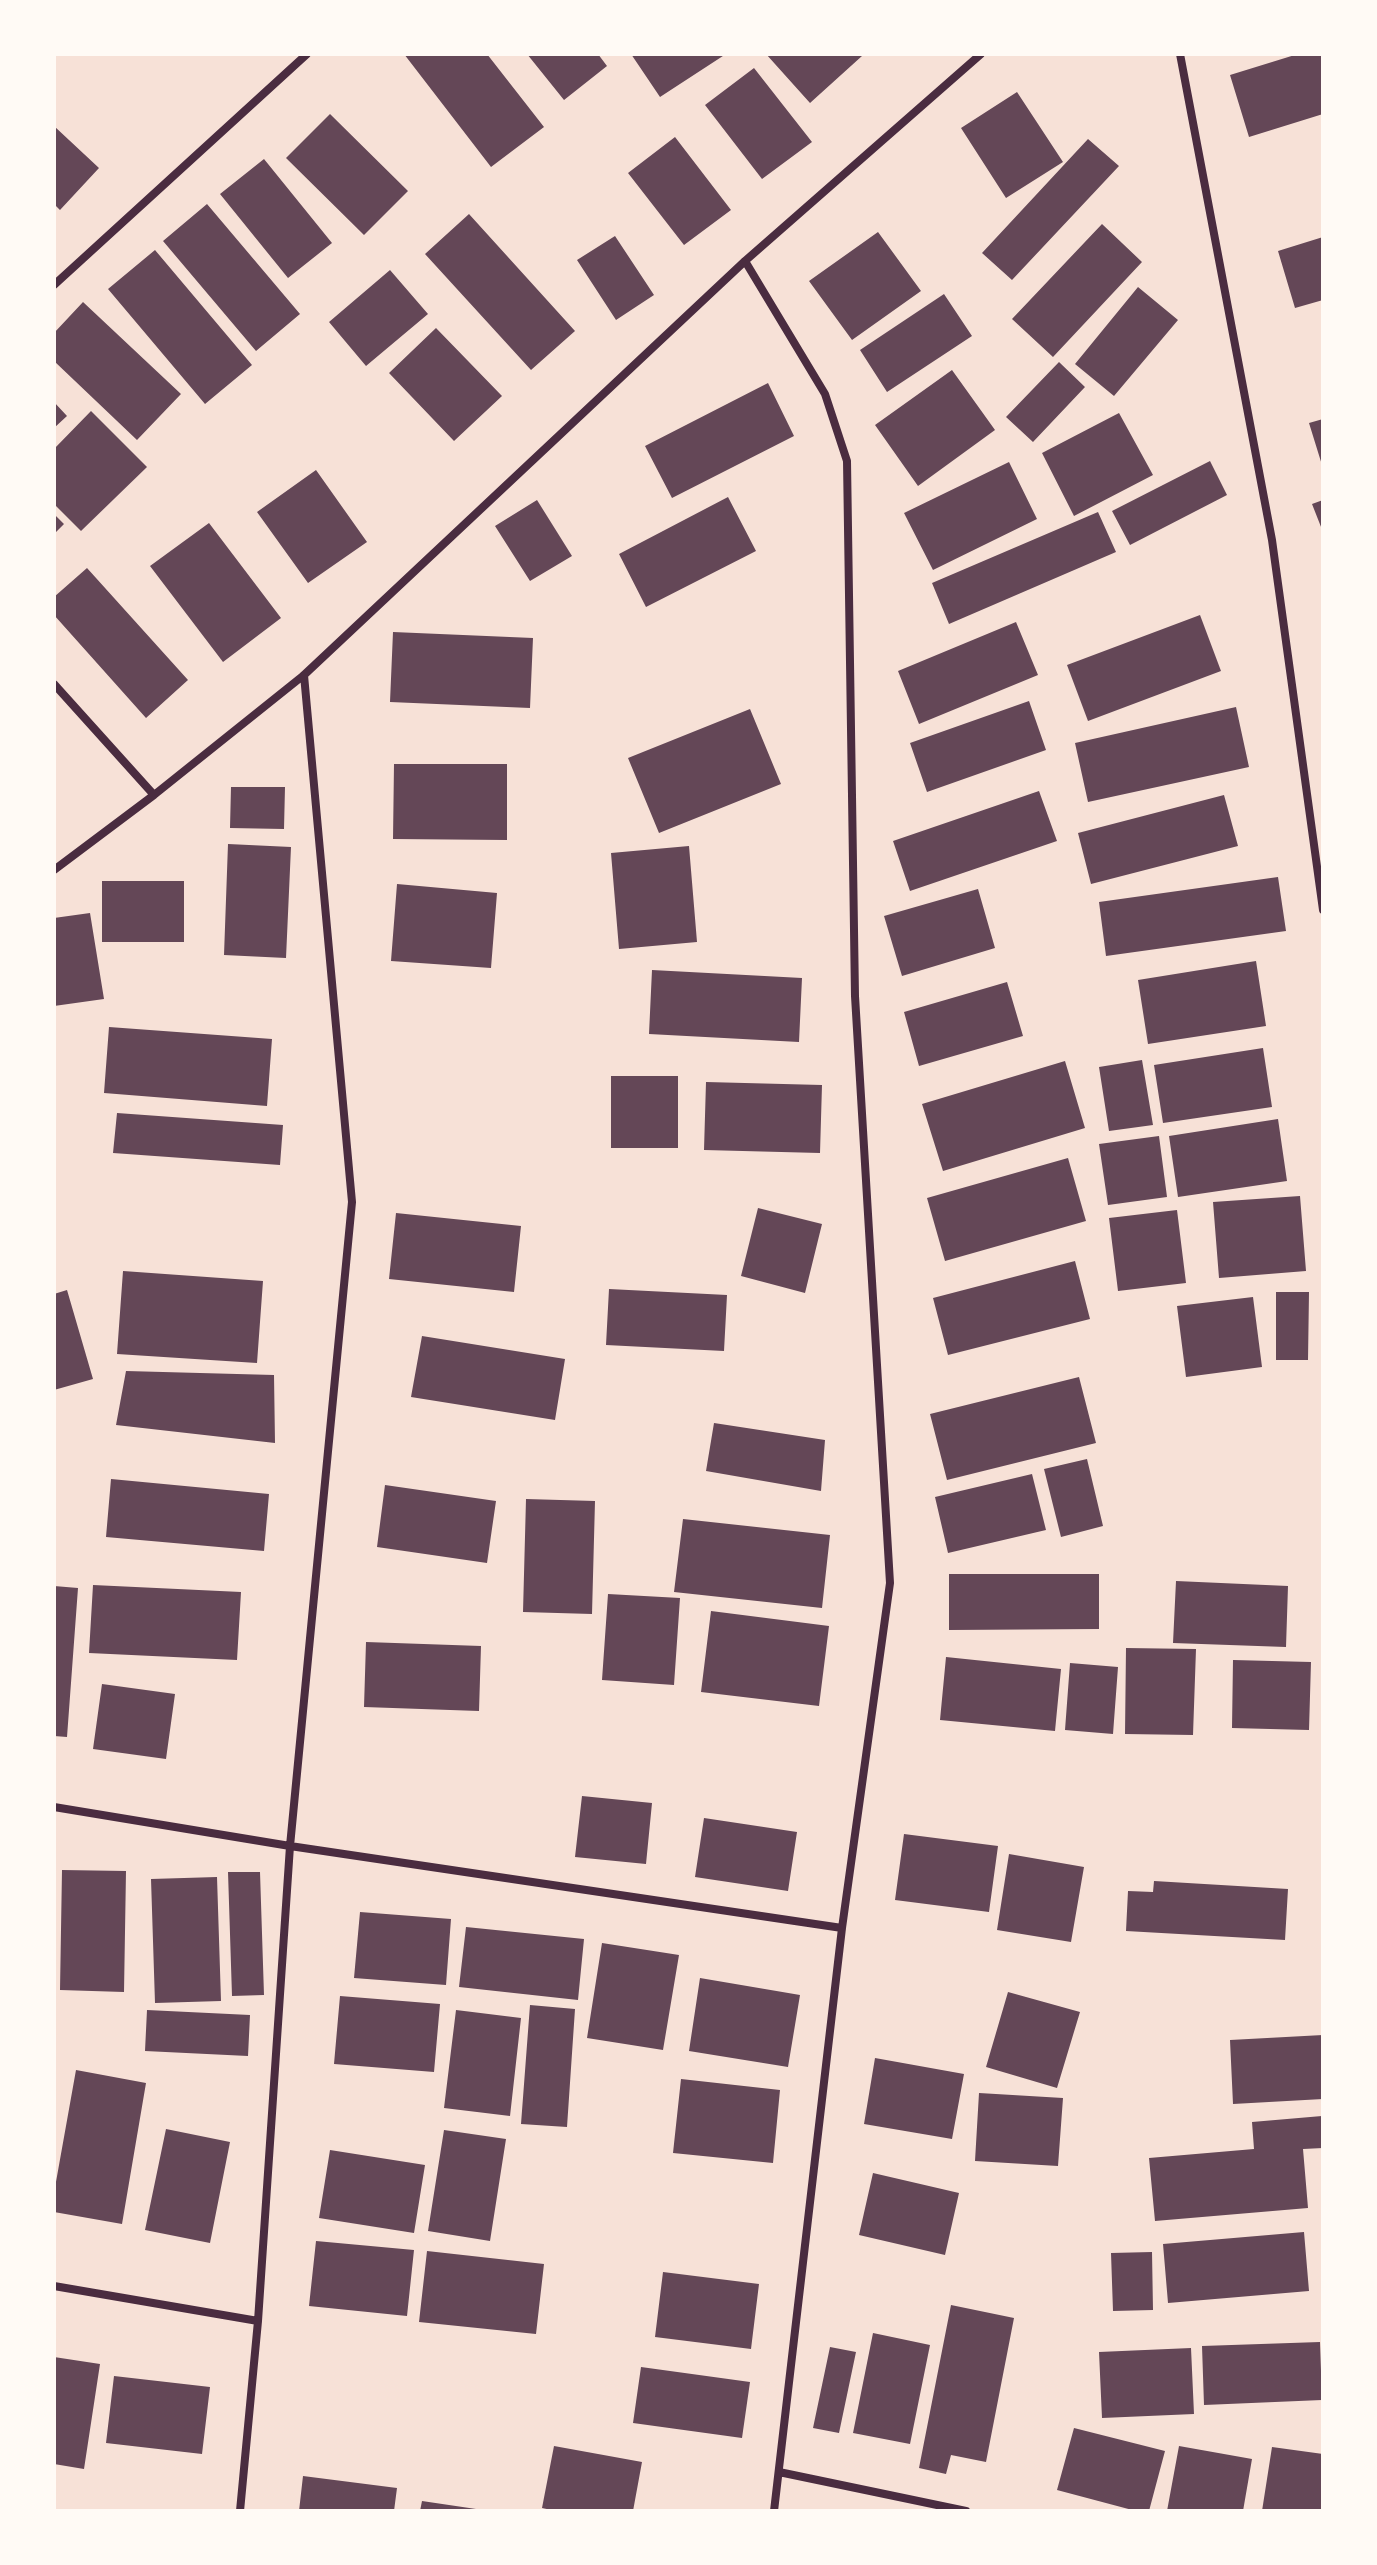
<!DOCTYPE html>
<html>
<head>
<meta charset="utf-8">
<style>
  body { margin:0 }
  #map { position:relative; width:1377px; height:2565px; overflow:hidden; background:#f7e1d7; font-family:Arial,sans-serif }
  canvas { display:block }
  .frame { position:absolute; inset:0; border:56px solid #fffaf5; pointer-events:none }
</style>
</head>
<body>
<div id="map">
<canvas width="1377" height="2565"></canvas>
<div class="frame"></div>
</div>
<script>
const g = document.querySelector('canvas').getContext('2d');
g.lineJoin = 'round';
function paint(path, color) { g.fillStyle = color; g.fill(path, 'evenodd'); }
function strokePath(path, color, width, dash) { g.strokeStyle = color; g.lineWidth = width; g.lineCap = dash ? 'butt' : 'round'; g.setLineDash(dash || []); g.stroke(path); }
const building = new Path2D(`
  M404,54H487L544,127L491,167Z
  M527,54H598L607,66L564,100Z
  M631,54H726L660,97Z
  M766,54H860L862,56L810,103Z
  M1298,54H1323V114L1249,137L1230,75Z
  M754,68L812,142L762,179L705,105Z
  M1017,92L1063,162L1006,198L961,128Z
  M330,114L408,191L364,235L286,158Z
  M54,126L99,168L60,210L54,204Z
  M675,137L731,210L684,245L628,173Z
  M1088,139L1119,166L1012,280L982,253Z
  M264,159L332,243L288,278L220,194Z
  M207,204L300,314L256,351L163,241Z
  M469,214L575,331L531,370L425,254Z
  M1102,224L1142,262L1053,357L1012,319Z
  M878,232L921,291L852,340L809,281Z
  M615,236L654,295L616,320L577,260Z
  M1323,237V300L1295,308L1278,251Z
  M155,250L252,365L205,404L108,289Z
  M390,270L428,314L366,366L329,322Z
  M1138,287L1178,320L1114,396L1075,364Z
  M944,294L972,336L887,392L860,350Z
  M83,302L181,394L137,440L54,361V333Z
  M436,328L502,396L454,441L389,373Z
  M1059,362L1085,387L1033,442L1006,417Z
  M952,370L995,430L918,486L875,425Z
  M768,383L794,436L672,498L645,446Z
  M54,402L67,416L54,428Z
  M91,411L147,467L81,531L54,504V449Z
  M1119,413L1153,475L1074,516L1042,453Z
  M1323,419V465H1322L1309,423Z
  M1210,461L1227,495L1130,545L1112,511Z
  M1009,462L1037,519L933,570L904,513Z
  M316,470L367,542L308,583L257,512Z
  M728,497L756,551L646,607L619,554Z
  M537,500L572,556L530,581L495,526Z
  M1323,500V532L1312,504Z
  M1098,512L1116,552L949,624L932,583Z
  M54,514L64,524L54,534Z
  M209,523L281,618L223,662L150,566Z
  M87,568L188,680L146,718L54,615V597Z
  M1200,615L1221,671L1088,721L1067,665Z
  M1016,622L1038,675L919,724L898,671Z
  M393,632L533,638L530,708L390,702Z
  M1029,701L1046,750L927,792L910,743Z
  M1236,707L1249,767L1088,802L1075,743Z
  M750,709L781,784L659,833L628,758Z
  M394,764H507V840L393,839Z
  M231,787H285L284,829L230,828Z
  M1039,791L1057,841L910,891L893,841Z
  M1224,795L1238,846L1091,884L1078,833Z
  M228,844L291,847L286,958L224,955Z
  M689,846L697,942L619,949L611,853Z
  M1278,877L1286,931L1106,956L1099,902Z
  M102,881H184V942H102Z
  M397,884L497,893L491,968L391,961Z
  M978,889L995,948L902,976L884,916Z
  M90,913L104,999L54,1006V918Z
  M1256,961L1266,1026L1148,1044L1138,980Z
  M652,970L802,978L799,1042L649,1034Z
  M1007,982L1023,1036L919,1066L904,1012Z
  M109,1027L272,1039L267,1106L104,1093Z
  M1263,1048L1272,1107L1163,1123L1154,1065Z
  M1142,1060L1153,1125L1109,1131L1099,1067Z
  M1065,1061L1085,1128L943,1171L922,1104Z
  M611,1076H678V1148H611Z
  M706,1082L822,1085L820,1153L704,1150Z
  M117,1113L283,1125L280,1165L113,1153Z
  M1278,1119L1287,1181L1178,1197L1169,1136Z
  M1159,1136L1167,1197L1108,1205L1099,1144Z
  M1068,1158L1086,1221L945,1261L927,1198Z
  M1300,1196L1306,1271L1219,1278L1213,1202Z
  M758,1208L822,1224L805,1293L741,1276Z
  M1177,1210L1186,1283L1118,1291L1109,1218Z
  M396,1213L521,1226L514,1292L389,1279Z
  M1075,1261L1090,1319L948,1355L933,1298Z
  M123,1271L263,1281L257,1363L117,1354Z
  M609,1289L727,1295L724,1351L606,1345Z
  M67,1290L93,1379L54,1390V1294Z
  M1276,1292H1309L1308,1360H1276Z
  M1253,1297L1262,1367L1186,1377L1177,1306Z
  M422,1336L565,1359L555,1420L411,1397Z
  M126,1371L274,1375L275,1443L116,1425Z
  M1079,1377L1096,1443L947,1480L930,1414Z
  M714,1423L825,1440L821,1491L706,1471Z
  M1087,1459L1103,1526L1061,1537L1044,1469Z
  M1032,1474L1046,1530L948,1553L935,1497Z
  M111,1479L269,1494L264,1551L106,1537Z
  M385,1485L496,1501L487,1563L377,1547Z
  M526,1499L595,1501L592,1614L523,1612Z
  M683,1519L830,1535L822,1608L674,1592Z
  M949,1574H1099V1629L949,1630Z
  M1176,1581L1288,1586L1286,1647L1173,1643Z
  M93,1585L241,1592L237,1660L89,1653Z
  M54,1586L78,1588L67,1737L54,1736Z
  M608,1594L680,1598L674,1685L602,1680Z
  M711,1611L829,1626L819,1706L701,1692Z
  M366,1642L481,1646L479,1711L364,1707Z
  M1126,1648L1196,1649L1193,1735L1125,1734Z
  M946,1657L1061,1669L1055,1731L940,1720Z
  M1233,1660L1311,1662L1309,1730L1232,1728Z
  M1070,1663L1118,1667L1113,1734L1065,1730Z
  M102,1684L175,1694L166,1759L93,1749Z
  M582,1796L652,1803L646,1864L575,1857Z
  M704,1818L797,1832L788,1891L695,1877Z
  M904,1834L998,1846L989,1912L895,1900Z
  M1009,1854L1084,1867L1071,1942L997,1930Z
  M62,1870L126,1871L124,1992L60,1990Z
  M228,1872H260L264,1995L232,1996Z
  M217,1877L221,2001L155,2003L151,1879Z
  M1154,1881L1288,1889L1285,1940L1126,1931L1128,1891L1153,1892Z
  M360,1912L451,1919L446,1985L354,1978Z
  M466,1927L584,1939L578,2000L459,1987Z
  M602,1943L679,1955L663,2050L587,2038Z
  M700,1978L800,1995L788,2067L689,2051Z
  M1008,1992L1080,2012L1057,2088L986,2067Z
  M340,1996L440,2004L434,2072L334,2064Z
  M530,2005L575,2009L567,2127L521,2124Z
  M147,2010L250,2015L248,2056L145,2051Z
  M456,2010L521,2018L510,2116L444,2108Z
  M1323,2035V2099L1233,2104L1230,2040Z
  M875,2058L964,2074L952,2139L864,2124Z
  M76,2070L146,2083L122,2224L54,2212V2193Z
  M681,2079L780,2090L773,2163L673,2153Z
  M979,2093L1063,2098L1058,2166L975,2161Z
  M1322,2116L1323,2148L1303,2149L1308,2208L1155,2221L1149,2158L1254,2149L1252,2122Z
  M166,2129L230,2142L210,2243L145,2230Z
  M444,2130L506,2139L490,2241L428,2231Z
  M330,2150L425,2165L414,2233L319,2218Z
  M873,2173L959,2193L945,2255L859,2235Z
  M1304,2232L1309,2291L1168,2303L1163,2244Z
  M316,2241L414,2250L407,2316L309,2306Z
  M427,2251L544,2264L536,2334L419,2322Z
  M1152,2252L1153,2310L1113,2311L1111,2253Z
  M663,2272L759,2284L751,2349L655,2337Z
  M951,2305L1014,2318L986,2462L951,2455L946,2474L919,2468Z
  M873,2333L930,2345L910,2444L853,2433Z
  M1320,2342L1322,2400L1204,2405L1202,2346Z
  M830,2347L856,2352L839,2433L813,2428Z
  M1191,2348L1194,2414L1102,2418L1099,2352Z
  M54,2357L100,2364L84,2469L54,2464Z
  M641,2367L750,2382L742,2438L633,2423Z
  M114,2376L210,2387L202,2454L106,2443Z
  M1074,2428L1165,2451L1149,2511H1136L1057,2490Z
  M554,2446L642,2462L633,2511H556L542,2508Z
  M1179,2446L1252,2459L1243,2511H1167Z
  M1272,2447L1323,2454V2511H1262Z
  M303,2476L397,2488L394,2511H299Z
  M422,2501L476,2509L475,2511H420Z`);
const minor = new Path2D(`
  M1180,54L1272,540L1323,910
  M745,261L825,394L847,461L855,996L890,1583L842,1928L774,2511
  M54,285L307,54
  M54,684L154,795
  M54,870L154,795L304,675L745,261L981,54
  M54,1807L290,1846L842,1928
  M54,2286L258,2321
  M779,2472L966,2511
  M240,2511L258,2321L290,1846L352,1202L304,675`);
paint(building, '#644757');
strokePath(minor, '#4a2c40', 8);
</script>
</body>
</html>
